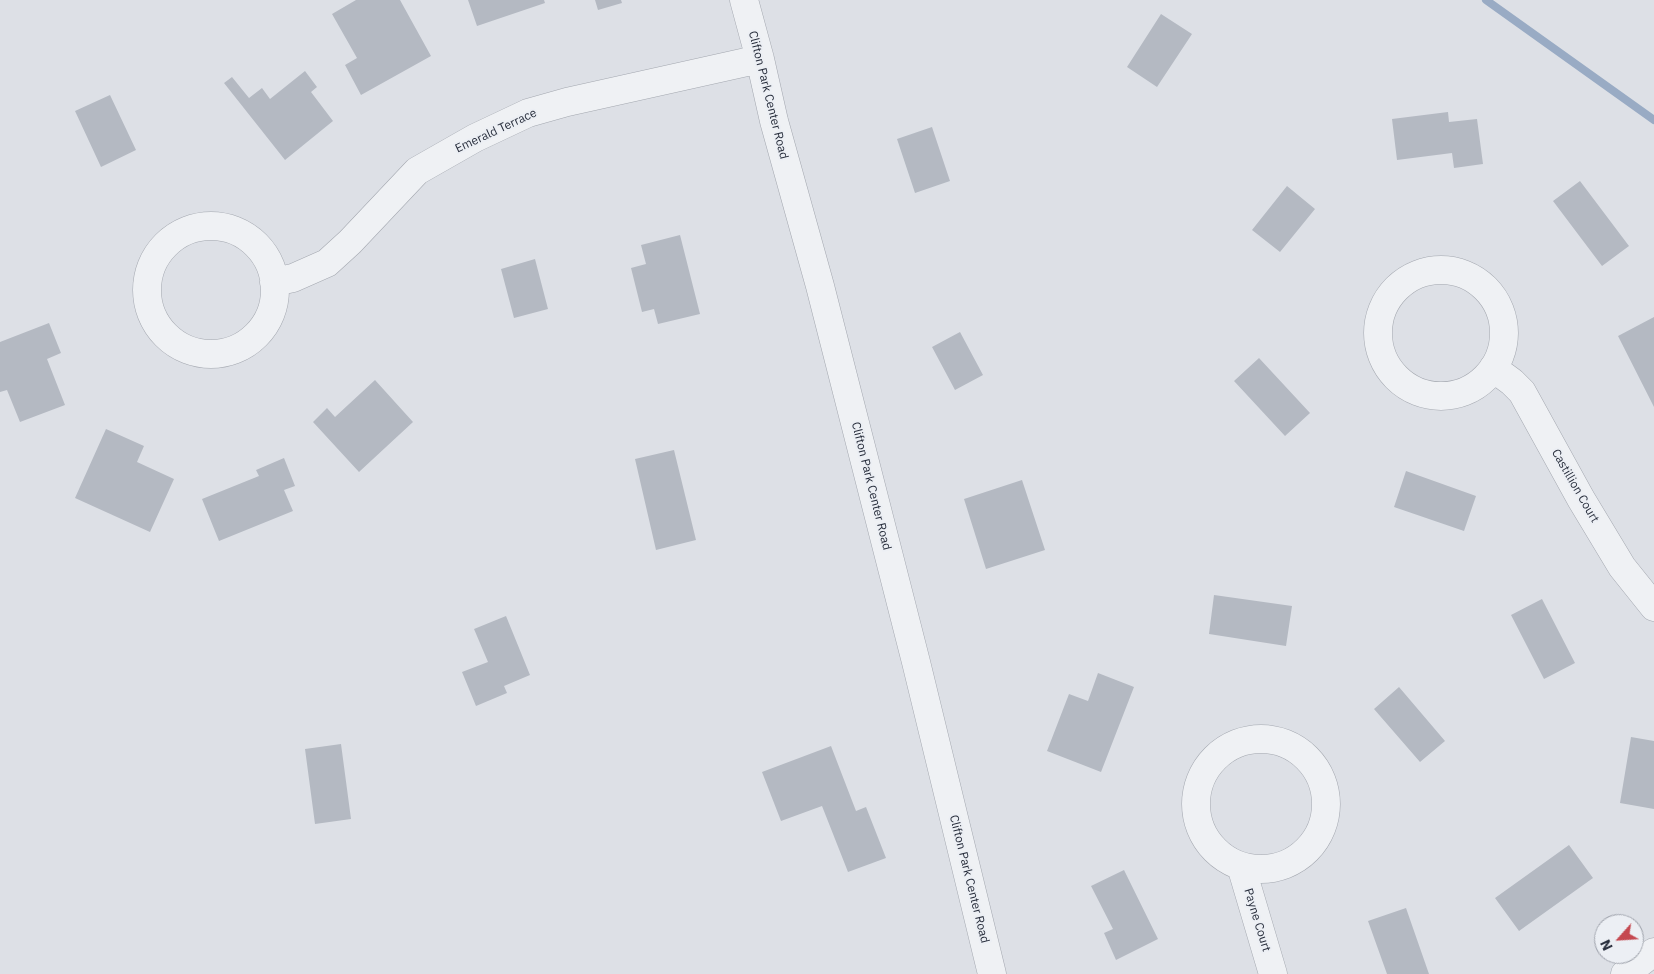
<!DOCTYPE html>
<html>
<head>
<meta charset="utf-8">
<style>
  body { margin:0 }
  #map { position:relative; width:1654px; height:974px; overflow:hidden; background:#dde0e6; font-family:"IBM Plex Sans",sans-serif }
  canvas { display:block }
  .north { position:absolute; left:1594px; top:914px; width:50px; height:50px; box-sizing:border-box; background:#eceff4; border:1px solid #9da1aa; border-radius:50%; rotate:244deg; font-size:14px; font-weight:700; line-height:20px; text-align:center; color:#272d3b }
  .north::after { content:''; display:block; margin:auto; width:18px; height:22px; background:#c54850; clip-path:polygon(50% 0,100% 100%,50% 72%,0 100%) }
</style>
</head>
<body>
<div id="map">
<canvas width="1654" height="974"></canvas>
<div class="north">N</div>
</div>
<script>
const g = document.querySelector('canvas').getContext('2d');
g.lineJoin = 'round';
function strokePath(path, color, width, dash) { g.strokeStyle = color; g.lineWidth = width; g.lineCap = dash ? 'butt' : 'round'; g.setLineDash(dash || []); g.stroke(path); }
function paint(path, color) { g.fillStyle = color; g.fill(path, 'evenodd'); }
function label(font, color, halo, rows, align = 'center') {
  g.font = font + ' "IBM Plex Sans",sans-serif'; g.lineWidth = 4; g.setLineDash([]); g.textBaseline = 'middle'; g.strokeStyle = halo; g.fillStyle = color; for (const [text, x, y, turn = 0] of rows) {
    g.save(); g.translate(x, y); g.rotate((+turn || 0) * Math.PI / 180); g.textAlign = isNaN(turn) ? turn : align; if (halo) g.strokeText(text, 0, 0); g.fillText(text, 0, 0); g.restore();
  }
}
const stream = new Path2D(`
  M1486,0L1654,120`);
const building = new Path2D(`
  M356,0H400L431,56L361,95L345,65L357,58L332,14Z
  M468,0H544L545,3L477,26Z
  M595,0H621L622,3L598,10Z
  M1161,14L1192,34L1157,87L1127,67Z
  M305,71L317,87L311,92L333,121L285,160L224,83L232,77L249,98L262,88L270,99Z
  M110,95L136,150L101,167L75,111Z
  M1448,112L1449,122L1477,119L1483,164L1454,168L1452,153L1397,160L1392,119Z
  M932,127L950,181L915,193L897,139Z
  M1580,181L1629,246L1602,266L1553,201Z
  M1287,186L1315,209L1280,252L1252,230Z
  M680,235L700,314L658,324L654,309L642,312L631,268L646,264L641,245Z
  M535,259L548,309L514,318L501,269Z
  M1654,317V407L1618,336Z
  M49,323L61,353L47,359L65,405L20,422L7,390L0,392V342Z
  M960,332L983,375L955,390L932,347Z
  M1259,358L1310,413L1285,436L1234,381Z
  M375,380L413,422L359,472L313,422L327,408L335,417Z
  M106,429L144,446L137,462L174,479L150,532L75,498Z
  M674,450L696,540L656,550L635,459Z
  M284,458L295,486L284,490L293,511L219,541L202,499L259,476L256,470Z
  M1406,471L1476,496L1464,531L1394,507Z
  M1022,480L1045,550L986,569L964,499Z
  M1214,595L1292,606L1286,646L1209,634Z
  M1542,599L1575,663L1544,679L1511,615Z
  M506,616L530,675L504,686L507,693L476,706L462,672L488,662L474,629Z
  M1098,673L1134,687L1101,772L1047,751L1069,694L1088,701Z
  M1399,687L1445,741L1420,762L1374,709Z
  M1631,737L1654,741V809L1620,803Z
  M341,744L351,819L315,824L305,749Z
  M831,746L856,811L866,807L886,858L848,872L822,806L781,821L762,772Z
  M1569,845L1593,878L1519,931L1495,898Z
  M1124,870L1158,939L1116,960L1104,933L1113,929L1091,886Z
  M1406,908L1429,974H1387L1368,921Z`);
const minor = new Path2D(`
  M744,0L760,59L774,121L820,286L916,662L992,974
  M147 290a64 64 0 1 1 128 0a64 64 0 1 1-128 0Z
  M1378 333a63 63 0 1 1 126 0a63 63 0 1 1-126 0Z
  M274,282L293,278L327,263L350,242L417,171L475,138L528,113L567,102L760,59
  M1493,368L1512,382L1522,392L1581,499L1622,567L1654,607
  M1196 804a65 65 0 1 1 130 0a65 65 0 1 1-130 0Z
  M1241,866L1273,974
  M1625,974L1654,952`);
const streetNames = [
  ["Clifton Park Center Road",768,95,76],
  ["Emerald Terrace",496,131,-25],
  ["Clifton Park Center Road",871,486,76],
  ["Castillion Court",1575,486,60],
  ["Clifton Park Center Road",969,879,76],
  ["Payne Court",1257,920,73]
];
strokePath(stream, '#99abc4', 8);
paint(building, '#b4b9c2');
strokePath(minor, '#a3a7af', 29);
strokePath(minor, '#eff1f4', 28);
label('12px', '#272d3b', '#eceff4', streetNames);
</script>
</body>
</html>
